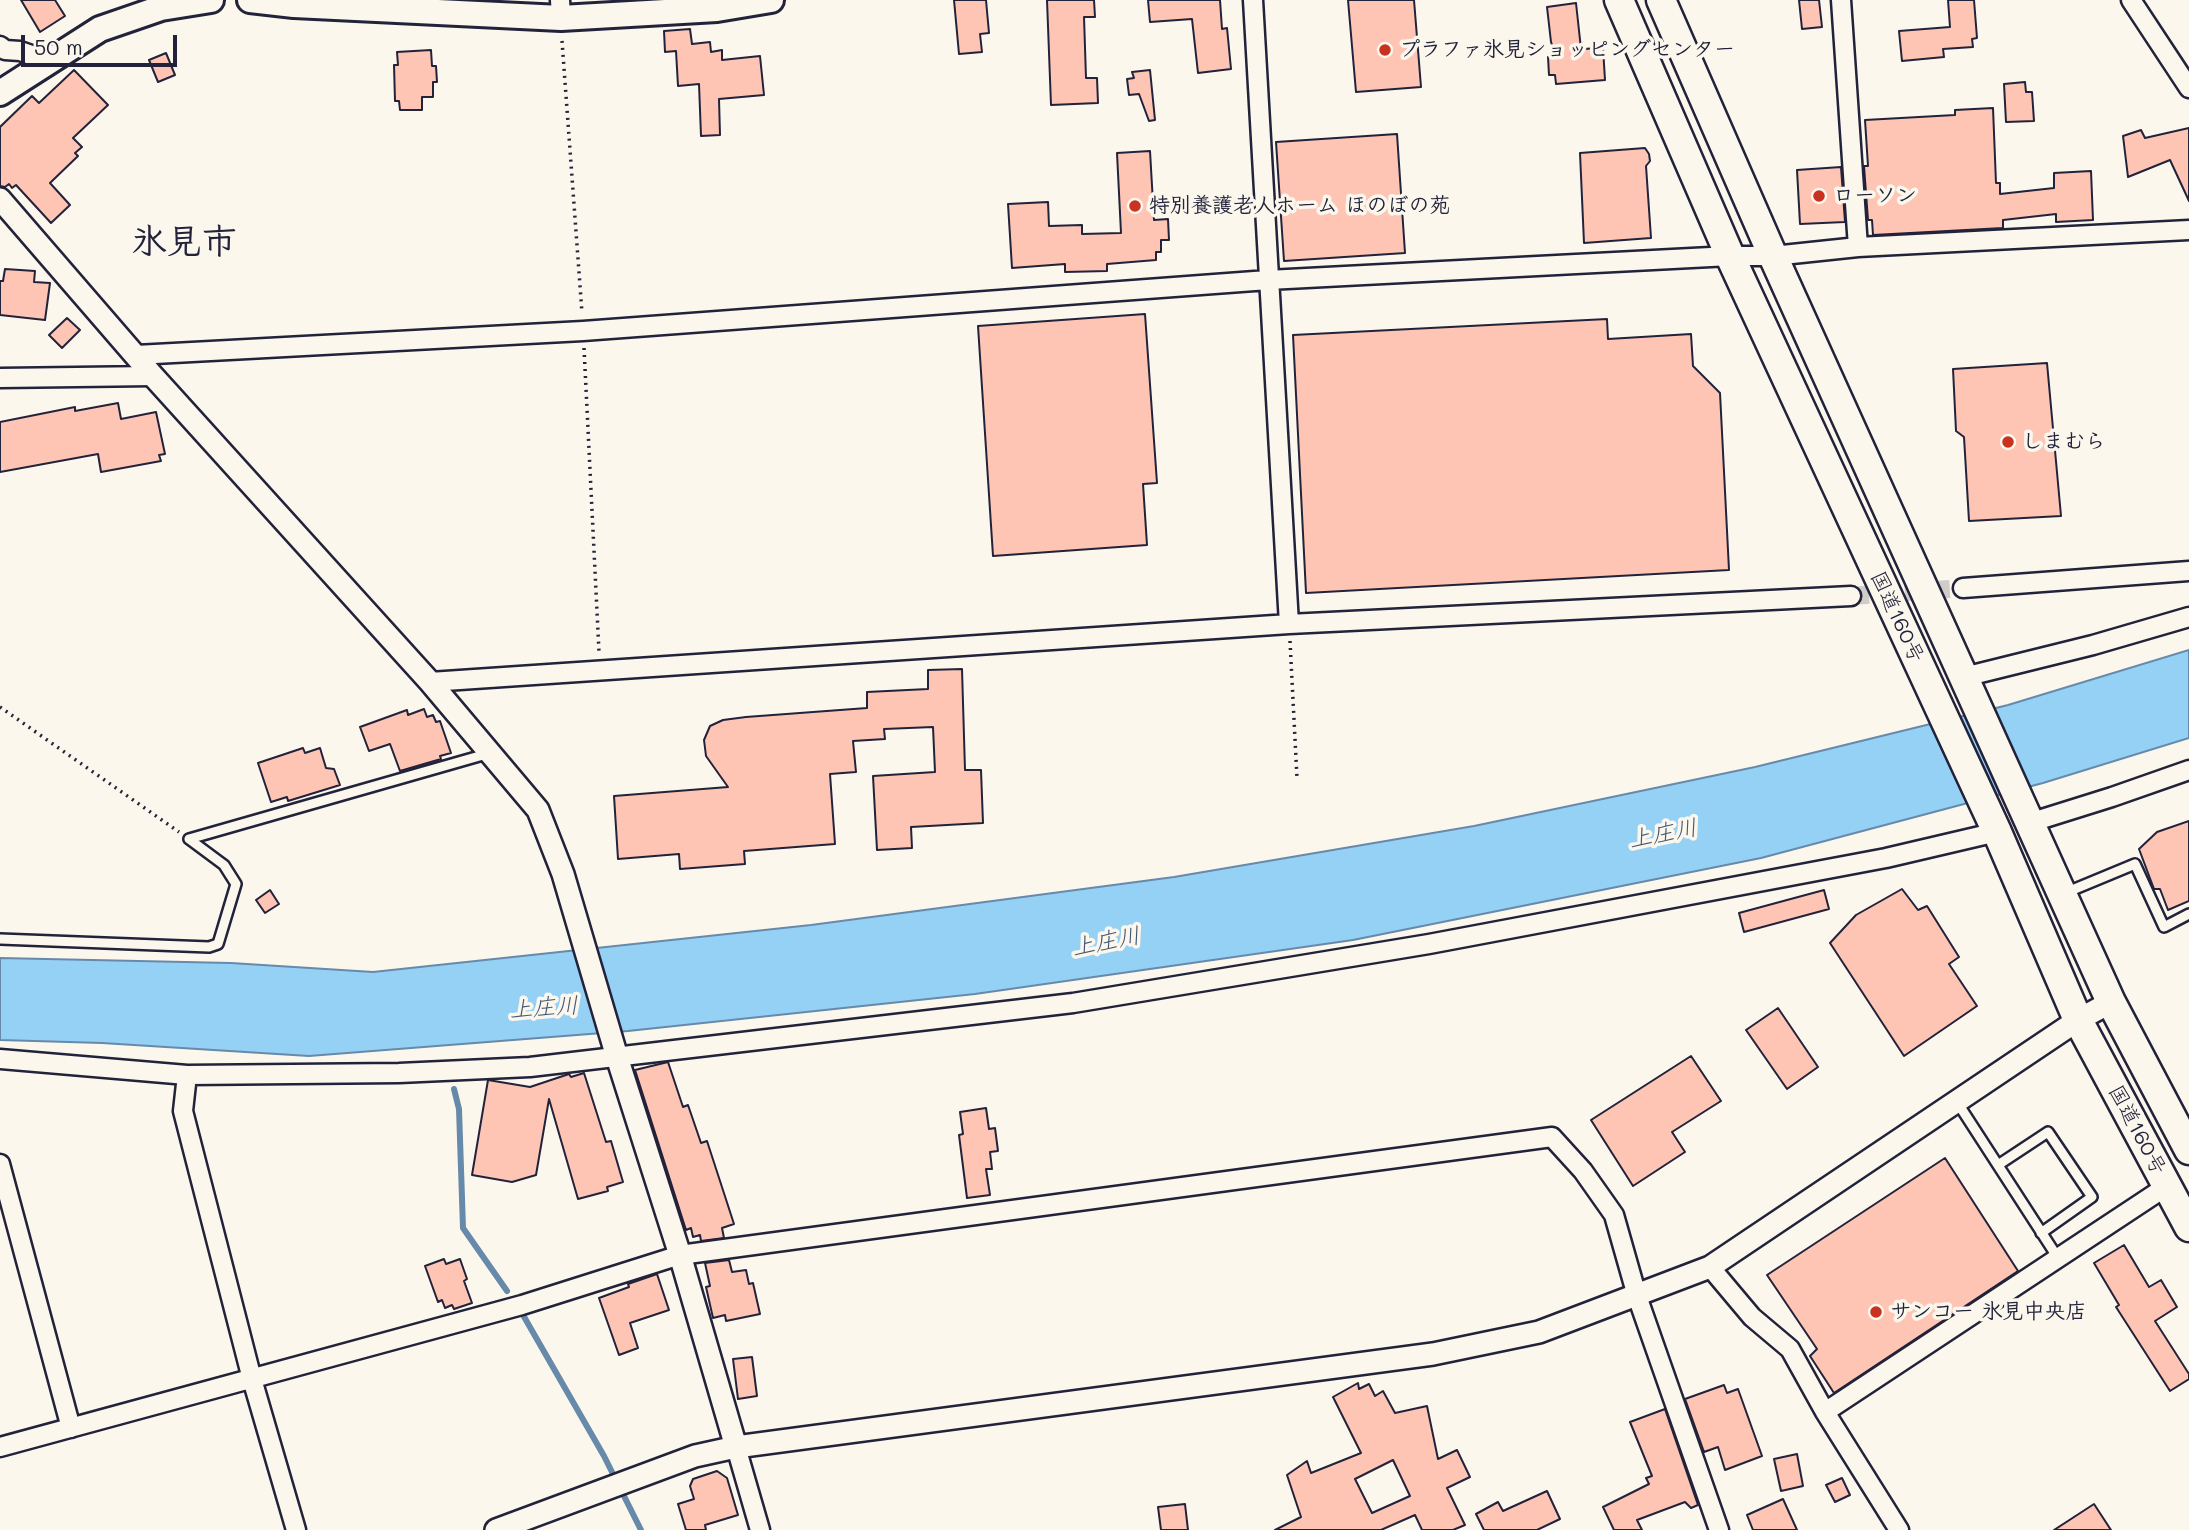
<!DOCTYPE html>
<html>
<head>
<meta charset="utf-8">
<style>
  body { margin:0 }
  #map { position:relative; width:2189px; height:1530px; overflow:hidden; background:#fbf7ec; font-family:Mali,sans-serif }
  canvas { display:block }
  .scale { position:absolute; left:21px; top:35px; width:156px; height:32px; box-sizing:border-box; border:4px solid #22223b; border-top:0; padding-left:9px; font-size:21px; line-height:24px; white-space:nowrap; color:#22223b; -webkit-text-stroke:5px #fbf7ec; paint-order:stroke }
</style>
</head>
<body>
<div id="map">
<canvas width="2189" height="1530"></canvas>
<div class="scale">50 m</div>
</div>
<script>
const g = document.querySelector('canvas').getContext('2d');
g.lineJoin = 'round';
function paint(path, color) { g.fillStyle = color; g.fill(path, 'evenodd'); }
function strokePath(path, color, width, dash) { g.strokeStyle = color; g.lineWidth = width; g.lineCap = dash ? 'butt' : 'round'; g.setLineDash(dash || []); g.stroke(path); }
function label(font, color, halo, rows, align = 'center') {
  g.font = font + ' Mali,"Klee One",sans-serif'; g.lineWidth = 7; g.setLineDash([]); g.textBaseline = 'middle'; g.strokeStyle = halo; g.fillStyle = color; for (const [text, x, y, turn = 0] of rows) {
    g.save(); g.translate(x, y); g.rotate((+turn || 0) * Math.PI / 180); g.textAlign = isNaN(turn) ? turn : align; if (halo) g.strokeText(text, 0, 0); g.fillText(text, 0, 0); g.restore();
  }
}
const water = new Path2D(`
  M2189,650V738L2043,783L1761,858L1353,940L975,994L628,1031L309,1056L102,1043L0,1040V958L231,963L373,972L811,925L1174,877L1474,826L1755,767L2008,705Z`);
const stream = new Path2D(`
  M454,1089L459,1109L463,1228L507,1291
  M519,1308L604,1456L641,1530`);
const building = new Path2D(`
  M21,0H55L65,16L40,32Z
  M954,0H986L989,33L980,34L982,52L959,54Z
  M1047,0H1094L1095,17H1084L1086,78H1097L1098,103L1051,105Z
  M1148,0H1220L1222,29L1227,28L1231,69L1198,73L1192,19L1150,22Z
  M1348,0H1414L1421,87L1356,92Z
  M1799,0H1819L1822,27L1802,29Z
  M1948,0H1974L1977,38L1972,39L1973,47L1943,49L1944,57L1902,61L1899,31L1950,27Z
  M1576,3L1581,49L1603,48L1605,80L1556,84L1555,75H1549L1548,57L1556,56L1551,42L1547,7Z
  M690,29L692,44L710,42L711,52L722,50V60L760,56L764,95L719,99L720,135L701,136L699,84L678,86L676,51L665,52L664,31Z
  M431,50L432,66H436L437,82H433V97H422V110H400L399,101H395L394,65H398L397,52Z
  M166,53L175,75L158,82L149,60Z
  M74,70L108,105L73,138L82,147L75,153L78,156L50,183L70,205L51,223L16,185L12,188L9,184L5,187L0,186V127L32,96L39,103Z
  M1150,70L1155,120L1149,121L1139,94L1129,95L1127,79L1134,78L1132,72Z
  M2025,82L2026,92H2032L2034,121L2006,122L2004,84Z
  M1993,108L1996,183H2000V194L2054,188V173L2091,171L2093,220L2056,222V214L2003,220V228L1873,235L1872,220H1868L1864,166H1868L1865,120L1955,115V110Z
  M2189,128V201L2170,160L2128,177L2123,136L2141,130L2145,138Z
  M1397,134L1405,253L1284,261L1276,142Z
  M1645,148L1649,154L1650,161L1646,166L1651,238L1584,243L1580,153Z
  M1150,151L1154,220L1168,219L1169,240H1161V252H1156V260L1107,264V271L1065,272V264L1012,268L1008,204L1048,202L1049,226L1082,225V234L1121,233L1117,153Z
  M1841,167L1845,222L1800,224L1797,170Z
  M5,269L35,271L34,282L50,283L45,320L0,315V281H3Z
  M1145,314L1157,483L1143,484L1147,545L993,556L978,326Z
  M67,318L80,330L62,348L49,335Z
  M1607,319L1608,339L1691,334L1693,366L1720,393L1729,570L1306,593L1293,335Z
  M2047,363L2061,516L1969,521L1964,437L1956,431L1953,369Z
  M118,403L121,419L156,412L165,454L159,455L161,461L101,472L98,454L0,472V422L75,407V411Z
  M962,669L965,770H981L983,823L911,827L912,848L877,850L873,776L935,772L933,727L884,729L885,739L853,741L856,772L830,774L835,844L744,851L745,864L680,869L679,854L618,859L614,796L728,787L706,756L704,740L710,726L723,720L746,717L867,708V692L928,689V670Z
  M424,709L427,717L433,715L436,722L440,721L451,753L440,756L441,759L400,771L390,744L369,751L360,727L407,710L408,715Z
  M303,748L305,753L320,748L326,768L334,769L340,785L288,801L287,797L271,802L258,763Z
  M2189,821V901L2168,910L2160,889H2154L2139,849L2157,832Z
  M1902,889L1918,910L1927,906L1959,957L1949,964L1977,1006L1904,1056L1830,943L1856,915Z
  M270,890L279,904L265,913L256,900Z
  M1824,890L1829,909L1744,932L1739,913Z
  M1778,1008L1818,1067L1787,1089L1746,1030Z
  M1691,1056L1721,1101L1672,1132L1685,1152L1633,1186L1591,1120Z
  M668,1062L683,1107L688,1105L701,1143L707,1141L734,1224L722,1228L724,1238L701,1241L700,1235L693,1237L691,1228L686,1230L635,1070Z
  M584,1073L606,1142L611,1141L623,1182L607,1187L608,1191L578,1199L549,1099L536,1175L512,1182L472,1175L488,1080L530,1087L569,1074L571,1077Z
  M986,1108L989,1129L995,1128L998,1151L990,1152L992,1169H986L990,1195L967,1198L959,1135L963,1134L960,1112Z
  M1945,1158L2018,1271L1834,1393L1810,1356L1817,1349L1767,1275Z
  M2124,1245L2149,1287L2161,1280L2177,1307L2155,1321L2189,1374V1379L2170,1391L2116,1307L2119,1305L2094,1263Z
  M444,1259L446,1264L460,1259L467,1279L464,1281L472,1303L454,1309L452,1305L445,1308L442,1300L438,1302L425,1266Z
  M729,1260L732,1272L746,1270L749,1284L753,1283L760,1314L726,1321L725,1315L713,1318L706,1287L710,1286L705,1263Z
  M657,1274L669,1310L630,1323L638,1348L619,1355L599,1298L629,1287L628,1284Z
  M752,1357L757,1396L738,1399L733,1359Z
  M1358,1383L1359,1389L1369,1384L1375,1396L1383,1391L1395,1413L1427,1406L1438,1459L1457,1450L1470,1477L1447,1488L1465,1525L1453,1530H1422L1415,1515L1381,1530H1275L1301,1517L1287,1475L1307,1461L1311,1473L1361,1453L1333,1397ZM1393,1460L1410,1496L1372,1513L1355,1479Z
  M1724,1385L1727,1393L1738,1389L1762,1456L1725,1470L1718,1447L1704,1452L1685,1399Z
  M1665,1409L1698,1505L1691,1508L1685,1502L1637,1520L1642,1530H1614L1603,1507L1649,1484L1646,1478L1652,1476L1630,1422Z
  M1797,1454L1803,1486L1781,1491L1774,1459Z
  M717,1471L727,1478L738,1515L705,1525L706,1530H686L678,1504L694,1499L690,1486L693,1479Z
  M1842,1478L1850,1495L1835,1502L1826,1485Z
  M1547,1491L1560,1519L1537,1530H1484L1476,1514L1498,1502L1503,1511Z
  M1783,1499L1797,1530H1753L1747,1515Z
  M1185,1504L1188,1530H1161L1158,1507Z
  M2094,1504L2111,1530H2054Z`);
const minorTunnel = new Path2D(`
  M1851,596L1963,588`);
const path = new Path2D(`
  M562,41L582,313
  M584,348L599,652
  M1290,641L1297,778
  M0,707L179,832`);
const service = new Path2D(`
  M189,839L490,753
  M2065,893L2135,864L2164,927L2189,914
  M0,939L209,947L218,944L236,884L224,865L189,839
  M1957,1102L2058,1258
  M1998,1165L2048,1132L2092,1197L2041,1233`);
const minor = new Path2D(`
  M560,0L561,18
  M1253,0L1289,624
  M1841,0L1858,247
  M2131,0L2189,88
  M0,46L5,50L20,51L49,61
  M136,355L583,331L1268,280L1730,256H1773L1858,247L2189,230
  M0,378L153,376
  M1963,588L2189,571
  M1964,677L2093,645L2189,617
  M430,682L1289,624L1851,596
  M2029,823L2112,797L2189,770
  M0,1059L187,1075
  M0,1164L71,1428
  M1710,1267L1752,1317L1790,1349L1825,1412L1899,1530
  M1825,1412L2167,1186
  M0,1447L522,1305L680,1255L1552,1137L1583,1171L1614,1215L1637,1296L1719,1530
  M736,1447L760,1530
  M296,1530L252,1379L183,1111L187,1075L399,1073L530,1067L1073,1003L1429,944L1886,858L1997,832`);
const tertiary = new Path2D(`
  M0,199L153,376L430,682L538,810L563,874L617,1057L680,1255L736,1447
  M496,1530L695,1456L736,1447L1433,1354L1539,1332L1710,1267L2078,1020L2111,1002`);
const secondary = new Path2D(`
  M250,0L294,5L561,18L717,9L771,0
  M0,93L100,29L161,8L211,0`);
const trunk = new Path2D(`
  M1619,0L1730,256L1997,832L2078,1020L2189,1227
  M1661,0L1773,256L2062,894L2111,1002L2189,1150`);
const markers = [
  [1385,50,7,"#c8321e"],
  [1819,196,7,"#c8321e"],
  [1135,206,7,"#c8321e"],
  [2008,442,7,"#c8321e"],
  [1876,1312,7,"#c8321e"]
];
const poiNames = [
  ["プラファ氷見ショッピングセンター",1399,50],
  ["ローソン",1833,196],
  ["特別養護老人ホーム ほのぼの苑",1149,206],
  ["しまむら",2022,442],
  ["サンコー 氷見中央店",1890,1312]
];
const streetNames = [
  ["国道160号",1897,617,65],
  ["国道160号",2137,1130,62]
];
const waterNames = [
  ["上庄川",1663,834,-11],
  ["上庄川",1106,942,-11],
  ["上庄川",544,1008,-4]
];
const townNames = [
  ["氷見市",184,242]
];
paint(water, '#95d0f5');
strokePath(water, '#678aab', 2);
strokePath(stream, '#678aab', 6);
paint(building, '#fec5b5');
strokePath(building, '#22223b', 2);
strokePath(minorTunnel, '#d0ccc9', 18, [18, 9]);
strokePath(service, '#22223b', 14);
strokePath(minor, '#22223b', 23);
strokePath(tertiary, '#22223b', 26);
strokePath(secondary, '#22223b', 30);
strokePath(trunk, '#22223b', 33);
strokePath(path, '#22223b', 3.5, [2, 5]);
strokePath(service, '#fbf7ec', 9);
strokePath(minor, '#fbf7ec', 18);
strokePath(tertiary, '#fbf7ec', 21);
strokePath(secondary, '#fbf7ec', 24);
strokePath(trunk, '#fbf7ec', 28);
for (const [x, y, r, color] of markers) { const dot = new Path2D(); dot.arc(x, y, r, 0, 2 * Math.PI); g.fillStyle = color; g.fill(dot); strokePath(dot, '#fbf7ec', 2.5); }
label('bold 21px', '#22223b', '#fbf7ec', poiNames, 'left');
label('21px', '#22223b', '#fbf7ec', streetNames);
label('italic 23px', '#445673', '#fbf7ec', waterNames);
label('bold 35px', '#22223b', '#fbf7ec', townNames);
</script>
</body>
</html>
